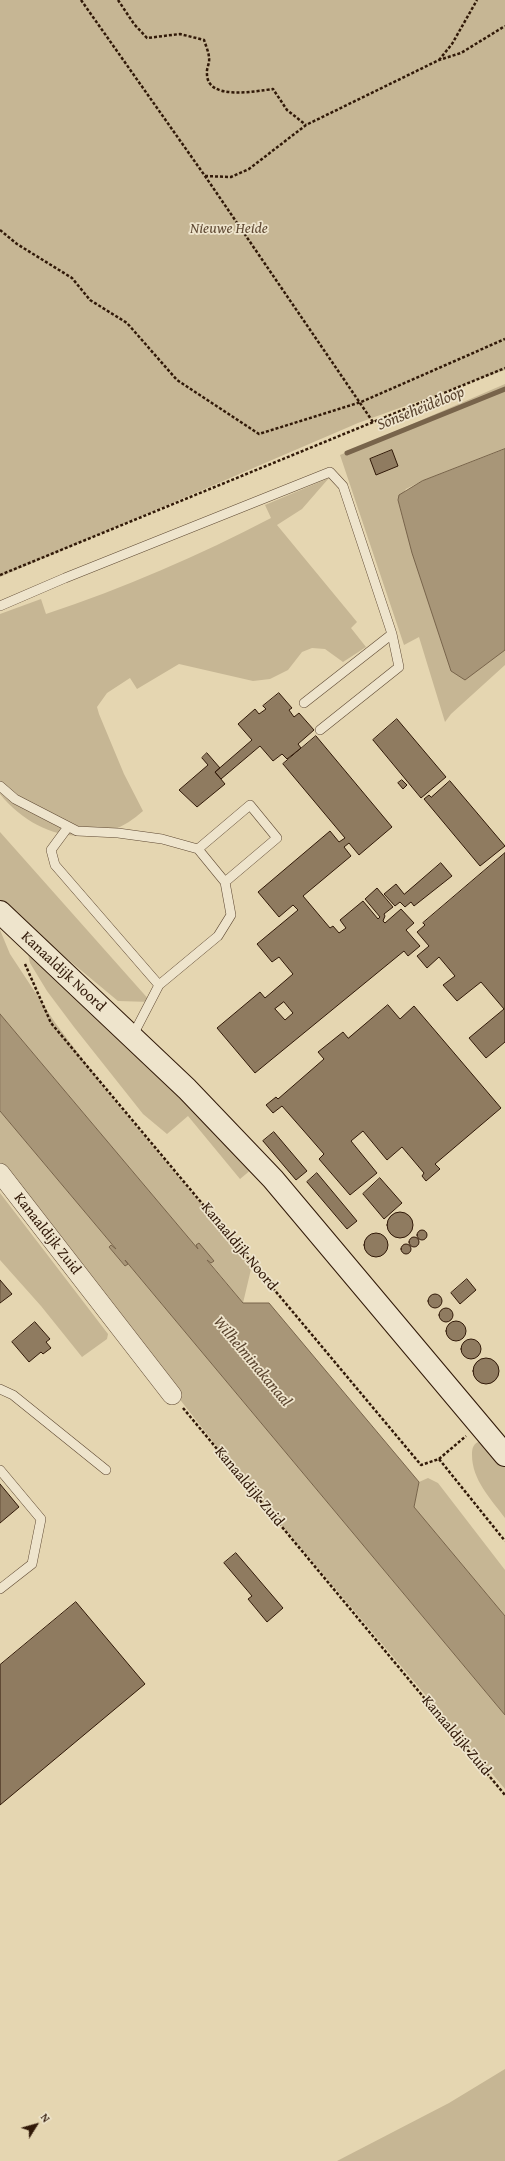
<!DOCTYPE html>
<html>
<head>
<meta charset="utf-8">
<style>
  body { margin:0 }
  #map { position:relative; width:505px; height:2161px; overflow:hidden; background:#e5d6b1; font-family:"Gentium Book Plus",serif }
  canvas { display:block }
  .north { position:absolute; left:16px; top:2105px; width:40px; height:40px; -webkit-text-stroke:3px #eee4cc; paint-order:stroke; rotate:53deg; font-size:11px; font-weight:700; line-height:16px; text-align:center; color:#311908 }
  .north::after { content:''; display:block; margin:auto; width:14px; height:18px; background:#311908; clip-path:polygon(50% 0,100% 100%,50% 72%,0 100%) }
</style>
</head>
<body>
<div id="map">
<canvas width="505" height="2161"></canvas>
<div class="north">N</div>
</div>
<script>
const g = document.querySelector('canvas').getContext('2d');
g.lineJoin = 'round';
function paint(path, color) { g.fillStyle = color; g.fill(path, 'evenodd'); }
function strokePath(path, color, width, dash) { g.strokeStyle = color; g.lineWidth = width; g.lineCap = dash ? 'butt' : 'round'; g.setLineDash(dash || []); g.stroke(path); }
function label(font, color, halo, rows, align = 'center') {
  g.font = font + ' "Gentium Book Plus",serif'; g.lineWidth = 3.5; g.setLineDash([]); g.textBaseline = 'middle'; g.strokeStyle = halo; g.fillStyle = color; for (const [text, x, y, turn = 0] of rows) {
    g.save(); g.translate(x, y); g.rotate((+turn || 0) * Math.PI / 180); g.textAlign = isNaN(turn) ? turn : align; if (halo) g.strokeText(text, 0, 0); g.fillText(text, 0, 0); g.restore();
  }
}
const green = new Path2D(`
  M0,0H505V370L358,423L0,577Z
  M505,384V449L422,481L406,489L398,500L404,521L465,679L505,650V665L451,714L445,722L419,637L404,645L340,455Z
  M329,478L302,509L277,525L357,622L351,628L366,647L343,662L325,649L312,648L302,652L288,670L270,679L253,681L179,664L137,689L130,678L107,693L97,707L99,714L124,774L143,811C98,852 37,840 0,794V614L41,599L46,614C124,588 198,556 271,518L265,505Z
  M0,832L151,1002L118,1001L0,903Z
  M0,930L10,954L56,1024L109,1094L252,1265L243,1303L207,1259L214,1261L198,1249L0,1014Z
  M28,954L192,1105L252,1169L240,1179L188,1116L167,1134L143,1114L74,1027L47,991L30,963Z
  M0,1111L116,1249L110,1247L125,1266V1260L505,1715V1789L240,1476L108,1308L0,1165Z
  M0,1193L108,1334L107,1339L82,1357L41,1306L0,1260Z
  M481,1441L505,1462V1518C491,1499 472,1480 472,1455C472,1448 473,1443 481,1441Z
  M428,1478L438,1483L505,1570V1616L414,1507L419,1482Z
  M505,2069V2161H337L449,2103Z`);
const water = new Path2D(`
  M505,449V650L465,680L451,671L412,553L398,500L399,495L422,481Z
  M0,1014L198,1249L196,1245L199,1243L214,1261L211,1263L207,1260L243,1303H269L419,1482L414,1507L505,1616V1715L125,1260L128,1264L125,1266L109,1247L111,1245L116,1249L0,1111Z`);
const stream = new Path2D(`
  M347,453L505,389`);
const building = new Path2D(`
  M392,450L398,466L376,475L370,459Z
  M279,693L292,708L289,710L294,717L299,713L314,730L298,744L301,748L287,759L282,754L273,761L260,746L221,779L215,772L252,740L238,724L255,709L259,714L266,709L263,706Z
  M397,719L446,777L421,798L373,740Z
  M316,736L392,827L359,855L349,843L344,847L351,856L303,896L330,928L333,926L339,933L346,928L340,920L363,901L378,919L380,917L365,899L377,888L393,907L384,914L385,916L383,921L385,923L401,909L414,923L406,930L420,946L408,956L404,951L255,1073L217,1028L260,992L265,998L293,974L279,957L272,962L257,944L298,910L293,905L279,917L258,892L330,831L339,842L345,838L283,764ZM284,1002L293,1013L285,1020L275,1009Z
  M207,753L220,768L215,772L225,784L197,807L179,790L208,765L202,758Z
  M402,780L407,785L403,789L398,783Z
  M450,781L505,846L480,866L424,799L429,795L431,797Z
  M505,853V1042L486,1058L469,1038L504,1009L481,982L457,1001L443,985L455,976L439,957L427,968L417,956L429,946L417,932L425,925L423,923Z
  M441,863L452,876L414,906L411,902L405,907L400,902L395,906L384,894L396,884L404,894Z
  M388,1005L400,1019L414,1006L501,1108L435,1164L440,1169L426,1181L422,1176L424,1173L402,1147L387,1160L363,1131L351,1141L377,1173L350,1195L319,1159L324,1154L282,1106L273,1113L266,1105L276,1097L278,1099L324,1059L318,1052L343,1032L348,1038Z
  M274,1132L307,1171L296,1180L263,1141Z
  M317,1173L357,1221L347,1229L307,1182Z
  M380,1178L402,1203L384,1219L363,1194Z
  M387 1225a13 13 0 1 1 26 0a13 13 0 1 1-26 0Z
  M417 1235a5 5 0 1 1 10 0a5 5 0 1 1-10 0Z
  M364 1245a12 12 0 1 1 24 0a12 12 0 1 1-24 0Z
  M409 1242a5 5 0 1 1 10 0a5 5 0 1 1-10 0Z
  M401 1249a5 5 0 1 1 10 0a5 5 0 1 1-10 0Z
  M467,1279L476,1290L460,1304L451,1293Z
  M0,1280L12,1294L0,1303Z
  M428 1301a7 7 0 1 1 14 0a7 7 0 1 1-14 0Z
  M439 1315a7 7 0 1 1 14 0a7 7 0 1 1-14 0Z
  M446 1331a10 10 0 1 1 20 0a10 10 0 1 1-20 0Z
  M35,1322L50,1339L46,1342L51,1348L43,1354L41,1352L29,1362L12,1342Z
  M461 1349a10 10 0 1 1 20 0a10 10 0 1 1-20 0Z
  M473 1371a13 13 0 1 1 26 0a13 13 0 1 1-26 0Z
  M0,1484L19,1507L0,1523Z
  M236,1553L283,1608L267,1622L248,1599L252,1596L224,1563Z
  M76,1602L145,1684L0,1805V1665Z`);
const path = new Path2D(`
  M81,0L205,176L373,422
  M118,0L134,24L147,38L180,34L204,40C206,46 209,53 209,58C210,63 206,69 207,74C207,101 256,91 273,89L287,110L306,125
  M439,60L452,44L477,0
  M205,176L231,177L249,169L306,125L439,60L461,53L505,26
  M0,230L17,244L72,278L90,300L127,323L177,380L259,434L361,402L505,339
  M0,575L505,368
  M25,964L51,1023L421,1465L439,1459L505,1541
  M183,1408L505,1795
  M439,1459L466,1436`);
const lane = new Path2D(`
  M0,606L65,578L330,472L343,486L392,634L399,667L320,730
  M304,703L392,634
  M0,786L15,799L77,831L118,833L162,839L198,849L225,882L277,838L250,805L198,849
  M68,827L51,850L55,865L159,985L218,936L231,915L225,882
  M132,1037L159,985
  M0,1389L13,1395L106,1470
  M0,1470L41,1519L32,1564L0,1589`);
const street = new Path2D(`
  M0,1173L172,1395`);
const secondary = new Path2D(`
  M0,912L187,1089L273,1179L505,1455`);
const parkNames = [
  ["Nieuwe Heide",229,229]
];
const streetNames = [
  ["Kanaaldijk Noord",63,972,43],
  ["Kanaaldijk Zuid",47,1234,52],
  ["Kanaaldijk Noord",239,1247,50],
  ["Kanaaldijk Zuid",249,1487,50],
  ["Kanaaldijk Zuid",456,1736,50]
];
const waterNames = [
  ["Sonseheideloop",421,409,-22],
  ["Wilhelminakanaal",252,1362,50]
];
paint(green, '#c6b694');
paint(water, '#a89678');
strokePath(water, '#78644b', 1);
strokePath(stream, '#78644b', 5);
paint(building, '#8f7b60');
strokePath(building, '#311908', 1);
strokePath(lane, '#5e4832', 10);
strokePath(street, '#5e4832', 20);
strokePath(secondary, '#311908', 24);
strokePath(path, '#311908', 2.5, [3, 2]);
strokePath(lane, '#eee4cc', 9);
strokePath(street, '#eee4cc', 19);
strokePath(secondary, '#eee4cc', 22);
label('italic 15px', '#5e4832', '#eee4cc', parkNames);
label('15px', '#311908', '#eee4cc', streetNames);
label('italic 16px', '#5b452f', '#eee4cc', waterNames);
</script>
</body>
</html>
